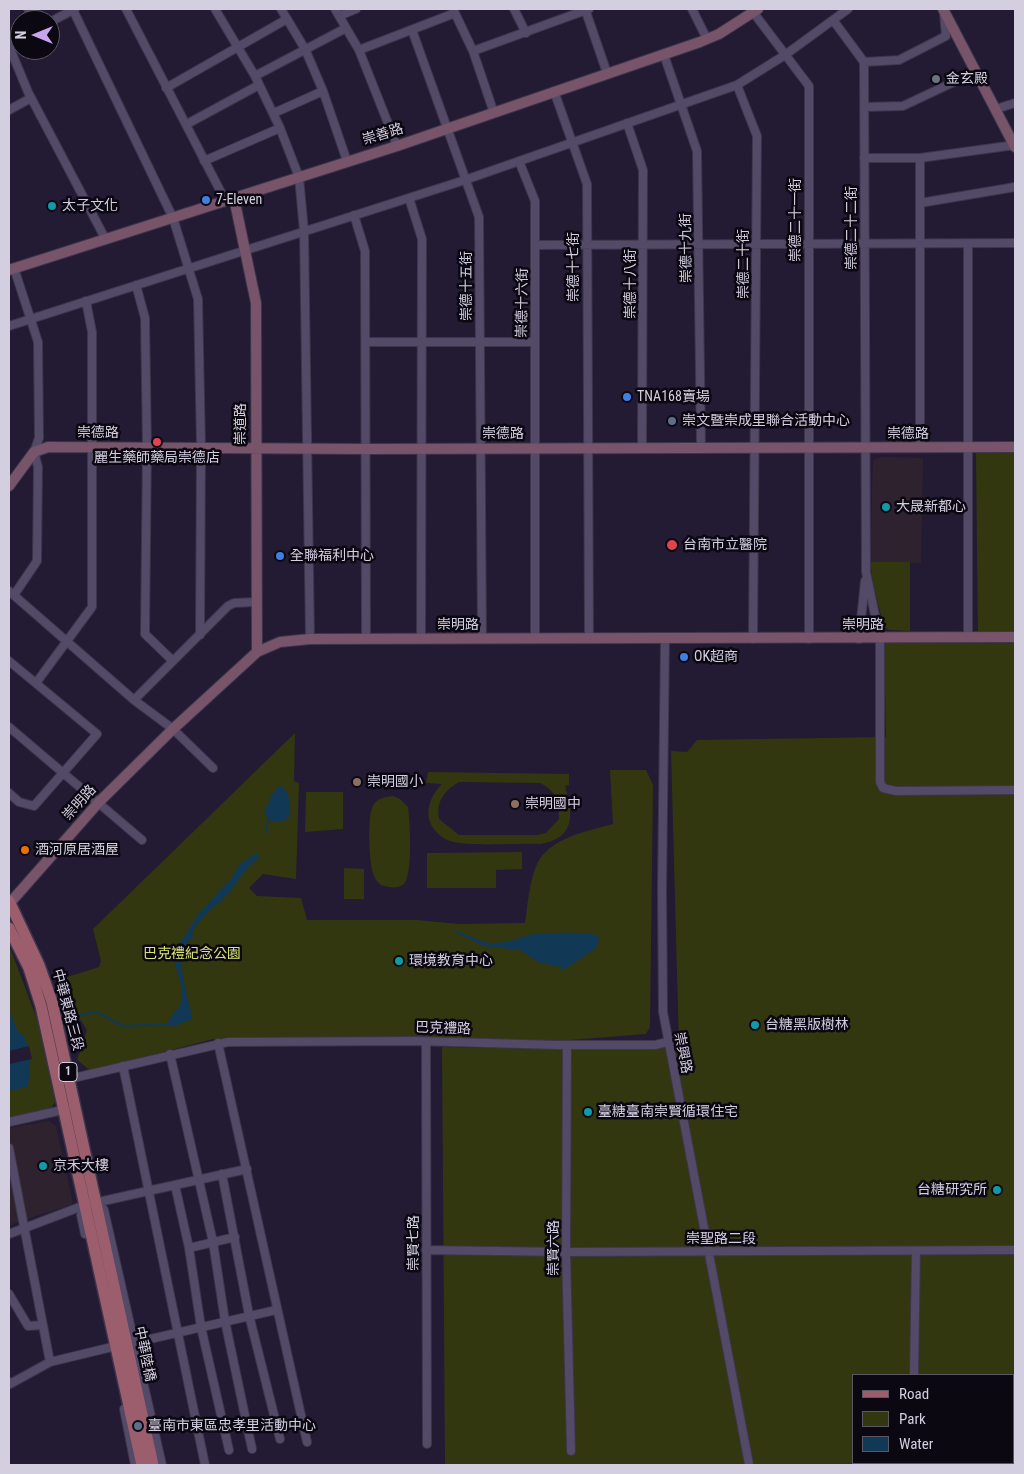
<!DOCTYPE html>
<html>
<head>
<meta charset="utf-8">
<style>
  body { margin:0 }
  #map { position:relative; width:1024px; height:1474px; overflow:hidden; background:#231a34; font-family:"Roboto Condensed",sans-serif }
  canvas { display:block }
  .frame { position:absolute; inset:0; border:10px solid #d4cfe0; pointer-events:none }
  .legend { position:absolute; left:852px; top:1374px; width:162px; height:90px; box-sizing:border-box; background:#0b0812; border:1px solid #5b5864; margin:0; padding:6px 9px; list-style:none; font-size:15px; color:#d4cfe0 }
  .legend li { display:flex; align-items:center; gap:10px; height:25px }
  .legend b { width:25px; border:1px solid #5b5864 }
  .north { position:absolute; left:10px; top:10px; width:50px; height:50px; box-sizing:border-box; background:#0b0812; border:1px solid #5b5864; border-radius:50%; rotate:270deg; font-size:14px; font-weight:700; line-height:20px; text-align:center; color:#d4cfe0 }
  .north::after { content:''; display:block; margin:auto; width:18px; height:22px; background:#c8a6ef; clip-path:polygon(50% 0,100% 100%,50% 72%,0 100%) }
</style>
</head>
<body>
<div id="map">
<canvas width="1024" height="1474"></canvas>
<div class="frame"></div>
<ul class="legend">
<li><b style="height:6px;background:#9c5e6c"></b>Road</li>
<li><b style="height:14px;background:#33370f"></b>Park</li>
<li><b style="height:14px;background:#113855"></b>Water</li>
</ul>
<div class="north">N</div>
</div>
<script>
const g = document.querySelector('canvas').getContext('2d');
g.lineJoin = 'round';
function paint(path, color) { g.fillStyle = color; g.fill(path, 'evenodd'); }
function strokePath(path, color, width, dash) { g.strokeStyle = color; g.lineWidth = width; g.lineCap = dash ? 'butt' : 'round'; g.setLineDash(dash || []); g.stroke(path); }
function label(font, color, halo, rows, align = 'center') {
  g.font = font + ' "Roboto Condensed","Noto Sans TC",sans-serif'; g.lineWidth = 5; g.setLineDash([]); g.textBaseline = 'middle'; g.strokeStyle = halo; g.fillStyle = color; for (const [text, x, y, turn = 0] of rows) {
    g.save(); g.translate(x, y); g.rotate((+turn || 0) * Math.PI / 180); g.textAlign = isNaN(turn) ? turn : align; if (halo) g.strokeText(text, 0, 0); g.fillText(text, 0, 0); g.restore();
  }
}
const commercial = new Path2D(`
  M882,457L923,458L921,563L870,562L873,460Z
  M49,1121L56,1126L73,1204L27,1219L9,1139V1128Z
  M9,1172L19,1221L9,1226Z`);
const green = new Path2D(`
  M976,453H1015V1465H445L442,1047L556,1049L679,1047L671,751L687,752L697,740L886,737L884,642L978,643ZM853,1375H1013V1463H853Z
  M870,562H910V631L889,630L884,627L873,584Z
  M295,733L294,781L299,783L296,879L263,874L249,888L257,896L301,898L307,920H417L459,924L525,923C528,904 529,880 538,862C552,837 588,831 613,824L610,770H646L653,785L650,1027L646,1034L557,1041L423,1037L213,1039L91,1071L77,1060L87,1030L61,990V979L99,967L101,961L93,929Z
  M428,772L569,774V785L565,786C573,815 576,838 540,844C518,843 469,847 450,841C440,838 431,828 429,819C426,806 433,793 442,784L426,783ZM459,782L540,783C556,791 559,801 559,819L546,833L537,835H459L439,819C436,801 444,791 459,782Z
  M306,792H343V829L305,832Z
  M393,796L400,799L408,807C410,820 413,875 404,884C398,889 389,888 381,885C377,882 374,878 373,873C369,861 367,816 373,806C377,798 385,797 393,796Z
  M522,852V869L496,870V888H427V853Z
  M344,868L364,869V899H344Z
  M9,945L37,1019L55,1102L49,1111L9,1120Z`);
const water = new Path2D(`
  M280,785C290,790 291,807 290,817L281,822H272L264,813L272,794Z
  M256,853L260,857C242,870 241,879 227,895C215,907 200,917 192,933L194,938C168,947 191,1001 192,1019L172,1027L168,1022C171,1015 176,1011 180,1005C187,990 174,969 173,954L199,913L230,880L240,864Z
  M451,930C467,932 479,944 495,943C510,942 516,939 529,935C540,933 589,931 598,936L599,940L595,949L562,971V967L540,963L520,950L483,946Z
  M9,1010L18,1032L25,1037L30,1056V1075L27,1087L9,1091Z`);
const pier = new Path2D(`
  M29,1046L32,1059L9,1064V1051Z`);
const stream = new Path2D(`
  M266,833L268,819
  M77,1016L97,1012L123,1026L170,1024`);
const street = new Path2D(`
  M28,9L33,20
  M126,9L225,200
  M215,9L255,76L280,128L299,177L304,231L310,639
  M281,9L305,49L323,91L347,161
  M335,9L359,50L397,146
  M453,9L473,51L494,113
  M514,9L526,33
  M585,9L607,73
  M692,9L707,39
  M73,10L173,218L198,299L201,447L200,635
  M753,12L809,86V639
  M339,16L356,9
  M833,20L864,62L866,572L880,639V782L883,788L896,791L1015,790
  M50,22L75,9
  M412,30L479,217L482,639
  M9,44L20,38
  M9,46L28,92L106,240
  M359,50L455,13
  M473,51L589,9
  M664,55L697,151L701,447
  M864,62L899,60L946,36L944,14
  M255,76L346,28
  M737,85L757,136L753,639
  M166,88L287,19
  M554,91L587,184L589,638
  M864,107L903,106L975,72
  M996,109L1015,103
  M9,110L31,98
  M274,113L323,91
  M627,123L643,170L642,447
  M187,124L259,85
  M864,158H920L1015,145
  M204,161L280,128
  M519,161L535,201V639
  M409,198L422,239L421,639
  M920,203L1015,187
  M354,215L365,251L366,639
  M968,244V638
  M536,245L1015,243
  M136,285L145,318L147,447L145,634L173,661
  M9,326L465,180L737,85L785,55L848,9
  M366,342H535
  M920,448V158
  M9,591L134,700L173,729L213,768
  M14,595L37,561L38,467L34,452L39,438L38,342L14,268
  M665,639L662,890L663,1012L749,1464
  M859,639L865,581
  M9,661L97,734L34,806L19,802L9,793
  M36,683L92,607V332L86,301
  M134,700L228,606L234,603L255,602
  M9,727L142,840
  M426,1042L427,1444
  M218,1043L307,1442
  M567,1045L566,1252L571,1451
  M170,1054L213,1242L225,1321L252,1449
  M123,1066L205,1465
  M65,1080L228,1042L417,1041L557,1045H655L667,1042
  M9,1122L67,1109
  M9,1148L50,1362
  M222,1174L249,1315L280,1439
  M175,1185L189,1248L201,1327L229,1450
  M97,1202L104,1210L162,1465
  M85,1207L81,1215L85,1234
  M9,1234L85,1205L247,1169
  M189,1248L235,1237
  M426,1250L566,1252L1015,1250
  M9,1294L28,1326L42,1325
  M133,1343L276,1310
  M914,1375L916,1251
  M9,1382L10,1384L50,1362L112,1347
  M124,1409L135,1465
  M913,1465V1463`);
const secondary = new Path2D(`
  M943,9L1015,147
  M234,198L256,303L257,652
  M9,270L397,146L700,42L719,34L758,9
  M9,486L34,452L48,447L366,449L1015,447
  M9,904L99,802L173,729L257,652L280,642L310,639L1015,637`);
const primary = new Path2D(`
  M9,901L39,965L52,1002L153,1465
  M9,928L29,968L41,1006L142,1465`);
const markers = [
  [936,79,5,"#6b7280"],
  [206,200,5,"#3f7fe0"],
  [52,206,5,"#0f9aa8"],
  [627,397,5,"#3f7fe0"],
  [672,421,5,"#5c6f8a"],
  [157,442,5,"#e0444e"],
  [886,507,5,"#0f9aa8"],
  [672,545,6,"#e0444e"],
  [280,556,5,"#3f7fe0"],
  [684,657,5,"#3f7fe0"],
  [357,782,5,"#8d6e63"],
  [515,804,5,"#8d6e63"],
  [25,850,5,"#e8710a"],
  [399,961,5,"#0f9aa8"],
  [755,1025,5,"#0f9aa8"],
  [588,1112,5,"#0f9aa8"],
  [43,1166,5,"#0f9aa8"],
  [997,1190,5,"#0f9aa8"],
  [138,1426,5,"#5c6f8a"]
];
const shields = [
  [68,1072,18]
];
const shieldNames = [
  ["1",68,1072]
];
const poiNames = [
  ["金玄殿",946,79],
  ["7-Eleven",216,200],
  ["太子文化",62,206],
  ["TNA168賣場",637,397],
  ["崇文暨崇成里聯合活動中心",682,421],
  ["麗生藥師藥局崇德店",157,458,"center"],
  ["大晟新都心",896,507],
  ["台南市立醫院",683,545],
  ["全聯福利中心",290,556],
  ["OK超商",694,657],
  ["崇明國小",367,782],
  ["崇明國中",525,804],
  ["酒河原居酒屋",35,850],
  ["環境教育中心",409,961],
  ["台糖黑版樹林",765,1025],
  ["臺糖臺南崇賢循環住宅",598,1112],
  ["京禾大樓",53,1166],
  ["台糖研究所",987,1190,"right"],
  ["臺南市東區忠孝里活動中心",148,1426]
];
const streetNames = [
  ["崇善路",383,135,-17],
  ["崇德二十一街",796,220,-90],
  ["崇德二十二街",852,228,-90],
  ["崇德十九街",687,248,-91],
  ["崇德二十街",744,264,-90],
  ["崇德十七街",574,267,-90],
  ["崇德十八街",631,284,-90],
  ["崇德十五街",467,286,-90],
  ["崇德十六街",523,303,-89],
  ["崇道路",241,424,-90],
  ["崇德路",98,433],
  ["崇德路",503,434],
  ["崇德路",908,434],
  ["崇明路",458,625],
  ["崇明路",863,625],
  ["崇明路",80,803,-48],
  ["中華東路三段",67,1010,75],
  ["巴克禮路",443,1029,2],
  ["崇興路",682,1053,79],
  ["崇聖路二段",721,1239],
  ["崇賢七路",414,1243,-90],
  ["崇賢六路",554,1248,-90],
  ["中華陸橋",144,1354,78]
];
const parkNames = [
  ["巴克禮紀念公園",192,954]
];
paint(commercial, '#2f222f');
paint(green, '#33370f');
paint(water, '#113855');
paint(pier, '#231a34');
strokePath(stream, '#113855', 2);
strokePath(street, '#3d354a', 10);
strokePath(secondary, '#3d354a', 12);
strokePath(primary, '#3d354a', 14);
strokePath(street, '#534a67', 8);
strokePath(secondary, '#77546a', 10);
strokePath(primary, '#9c5e6c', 11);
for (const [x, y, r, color] of markers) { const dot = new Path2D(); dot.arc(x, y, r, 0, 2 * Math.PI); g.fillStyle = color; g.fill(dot); strokePath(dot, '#0b0812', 2); }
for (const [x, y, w] of shields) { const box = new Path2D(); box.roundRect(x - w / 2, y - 9.5, w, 19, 4); g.fillStyle = '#0b0812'; g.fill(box); strokePath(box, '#d4cfe0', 1); }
label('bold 12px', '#d4cfe0', null, shieldNames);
label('14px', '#d4cfe0', '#0b0812', poiNames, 'left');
label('14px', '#d4cfe0', '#0b0812', streetNames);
label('14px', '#d9e673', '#0b0812', parkNames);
</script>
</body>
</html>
